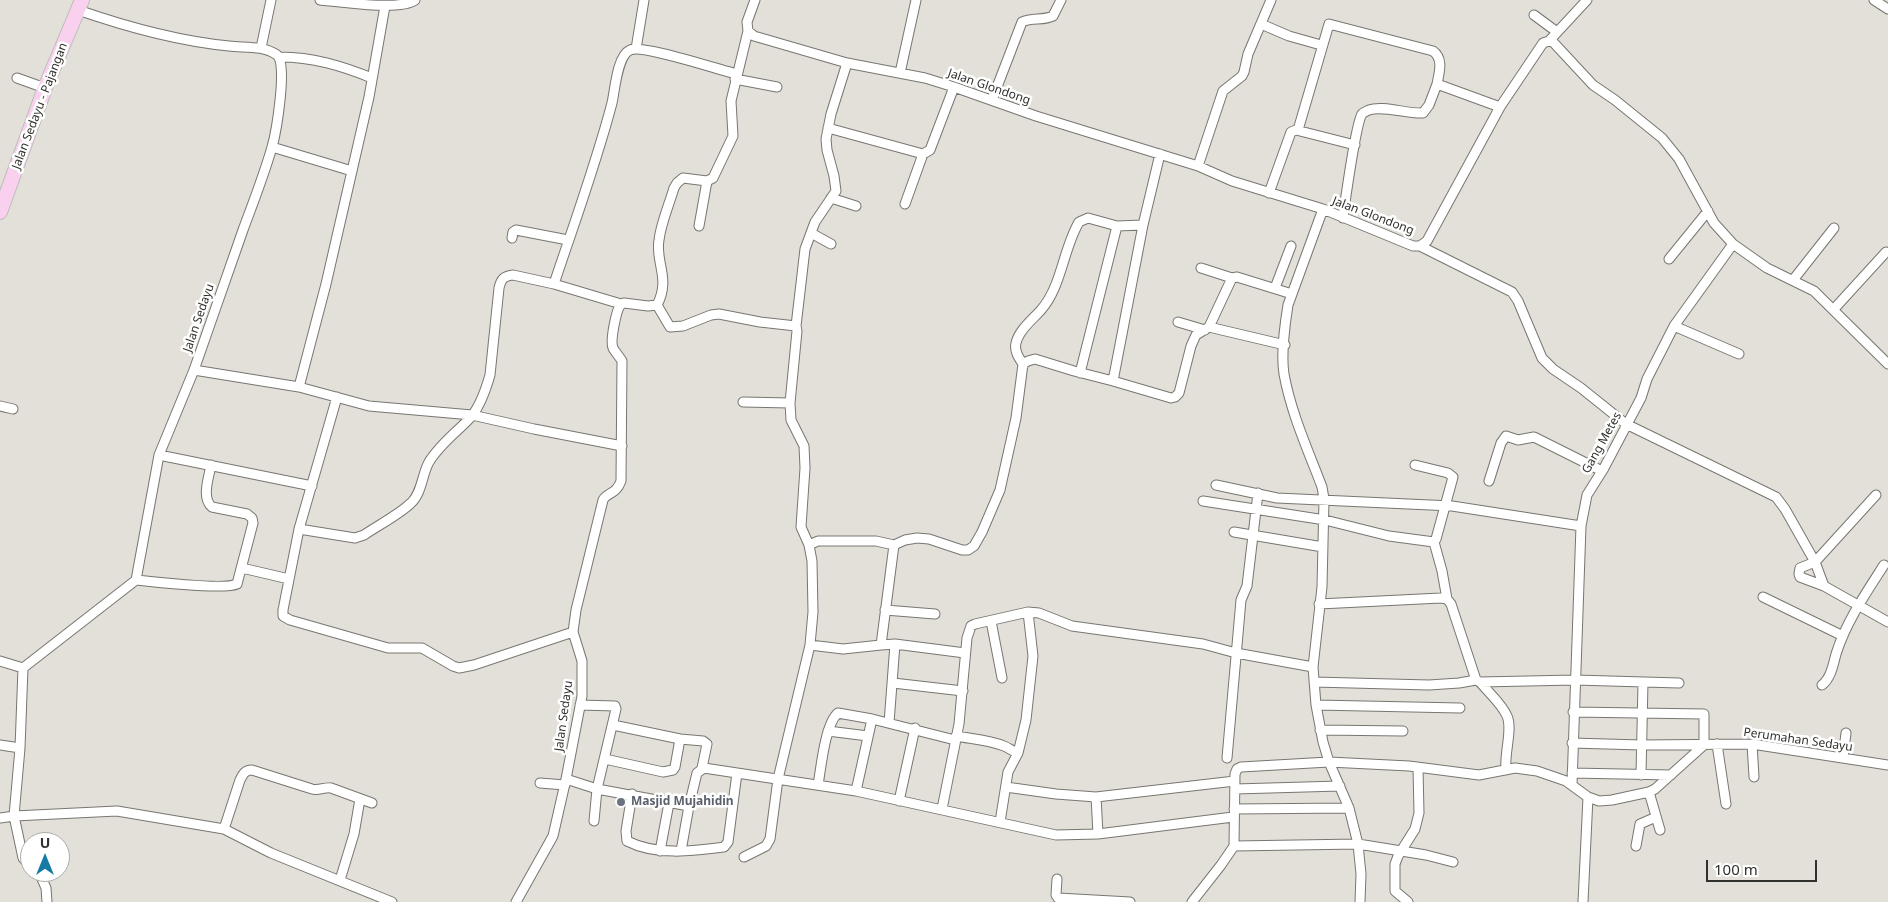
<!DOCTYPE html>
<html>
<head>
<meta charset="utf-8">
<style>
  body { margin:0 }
  #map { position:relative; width:1888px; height:902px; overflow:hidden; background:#e2e0d9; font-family:"Noto Sans",sans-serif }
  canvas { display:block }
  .north { position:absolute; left:20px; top:832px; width:50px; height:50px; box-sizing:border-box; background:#fff; border:1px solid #acacab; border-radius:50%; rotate:0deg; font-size:14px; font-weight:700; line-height:20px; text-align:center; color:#30302d }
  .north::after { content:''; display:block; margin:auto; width:18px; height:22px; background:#157aa6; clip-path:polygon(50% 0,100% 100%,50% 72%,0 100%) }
  .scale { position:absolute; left:1706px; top:860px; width:111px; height:22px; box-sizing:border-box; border:2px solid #30302d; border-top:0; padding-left:6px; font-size:15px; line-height:18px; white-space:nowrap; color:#30302d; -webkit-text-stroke:4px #fff; paint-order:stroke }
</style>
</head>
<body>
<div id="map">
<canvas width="1888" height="902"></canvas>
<div class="north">U</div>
<div class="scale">100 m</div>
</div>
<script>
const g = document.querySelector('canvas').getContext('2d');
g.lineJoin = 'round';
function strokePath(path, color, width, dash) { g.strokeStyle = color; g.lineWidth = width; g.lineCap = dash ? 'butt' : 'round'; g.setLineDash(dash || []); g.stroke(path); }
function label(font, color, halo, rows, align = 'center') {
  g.font = font + ' "Noto Sans",sans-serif'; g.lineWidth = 5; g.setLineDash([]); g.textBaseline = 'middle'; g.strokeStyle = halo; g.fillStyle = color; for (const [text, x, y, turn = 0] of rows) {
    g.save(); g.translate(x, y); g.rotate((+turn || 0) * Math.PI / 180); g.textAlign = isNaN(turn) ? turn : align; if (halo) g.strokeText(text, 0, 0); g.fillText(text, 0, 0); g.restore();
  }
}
const street = new Path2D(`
  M320,0C340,2 400,11 415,0
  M1874,0L1888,9
  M78,10C127,27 177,41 229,46C244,48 263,45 277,55C288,64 276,133 272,147C264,175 253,203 243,230C227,277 210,323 194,370L299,387L369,406L472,415L534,429L622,446
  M1534,15L1557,32
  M1261,24L1289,36L1321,45
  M748,31L754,36L847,63L925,78L954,87L1036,116L1198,166L1232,181L1323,209L1413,246H1420L1427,241L1500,107L1543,43L1549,41L1553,42L1593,85L1615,100L1662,138L1679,159L1714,223L1733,244L1767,268L1814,291L1888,364
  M1549,41L1587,0
  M261,48L271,0
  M636,49L644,0
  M280,57C313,57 342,66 372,78
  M900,73L916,0
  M17,78L45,88
  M735,79L777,87
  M992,100L1022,22C1032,17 1043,21 1053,16L1061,0
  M828,128L923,154L930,150L954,87
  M1298,130L1329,24L1433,51C1444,59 1439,73 1437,84L1500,107
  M272,147L352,171
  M1198,166L1223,91L1242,76L1244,72L1248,54L1271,0
  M1269,193L1291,132L1296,130L1355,145
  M831,198L856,206
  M905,204L923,154
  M1343,218C1345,202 1356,123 1362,114C1364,112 1367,111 1369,110C1383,105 1407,114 1423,113L1429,105L1437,84
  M1143,225L1113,381L1171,398L1175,397L1179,393L1191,346L1196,335L1209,327L1232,278L1237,277L1292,294
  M699,226L707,181
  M811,233L831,244
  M512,238L513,232L516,230L568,240
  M1420,246L1512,292L1518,301L1542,358L1553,369L1581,388L1626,424L1776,497L1785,509L1815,562L1824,586
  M1669,259L1708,211
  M1201,268L1232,278
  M1793,280L1834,228
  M554,284C574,224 596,164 612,103C615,90 617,56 630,50C642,44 719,70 737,74
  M1275,288L1291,246
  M657,305L670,327L683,326L711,315L719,314L760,322L796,326
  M1834,309L1886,252
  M1178,322L1205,330
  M1674,326L1739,354
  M1209,327L1285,345
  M1023,364L1028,361L1035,359L1074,371L1113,381
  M1080,373L1117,226
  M299,387L326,284L369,97L385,6
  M337,397L299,529L283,610V616L290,620L388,648H422L453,666L459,668L474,665L573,632
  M743,402L790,403
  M0,406L13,409
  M159,455L312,486
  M1489,481L1501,443L1506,436L1518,440L1534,437L1602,471
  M1216,485L1277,498L1452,506L1581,526
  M1876,495L1815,562L1800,568L1799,574L1800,577L1824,586L1888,622
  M1203,501L1325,520L1389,536L1434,542L1436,539L1453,477L1448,473L1415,465
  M299,529L355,538L364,535C377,526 400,514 411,503C422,493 422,474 429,462C440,444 457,432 471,417C480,406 486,389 490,375L499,288C501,279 504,276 513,275L554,284L621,304L624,303L648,306L657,305C671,279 655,262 659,240C661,223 669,205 674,188L677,183L683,178L707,181L713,178L733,136L731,101L748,31L747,22L755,0
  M1234,532L1323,547
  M1434,542L1442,571L1447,599
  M809,545L818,541H876L894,545L905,540L917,538L929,539L962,550H968L974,546L982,532L1000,490L1016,418L1023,364C1019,358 1014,351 1016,343C1019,330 1033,319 1041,310C1062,286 1063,249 1079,222L1088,218L1117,226L1143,225L1160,154
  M894,545L881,645L895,644L965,653
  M242,568L289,579
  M136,580C154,582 225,590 237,584L253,523L252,518L247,514L212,507C201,498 209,477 211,465
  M1763,597L1843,636
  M1319,604L1441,598L1447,599L1451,604L1476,680L1480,682L1575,680L1679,683
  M885,610L935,614
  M991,621L1002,678
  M810,645L843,649L881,645
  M0,661L23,668
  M23,668L20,748L14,816L117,811L224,829L271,853L392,902
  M23,668L136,580L159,455L194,370
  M1314,682L1429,685L1459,683L1476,680
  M1480,682C1488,692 1502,704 1507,716C1513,729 1504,753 1506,770
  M893,683L963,691
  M1822,685C1831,678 1833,665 1836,654C1846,622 1866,593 1884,565
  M580,705L615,706L616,709L597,789L594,821
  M1316,705L1460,708
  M889,723L895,644
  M1320,730L1403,731
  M828,731L868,736
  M956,736C972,739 989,740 1004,746C1009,748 1012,751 1018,753
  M680,739L703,741L707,744L702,768
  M1572,743L1641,745L1752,744L1888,765
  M1717,744L1726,804
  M1752,744L1754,777
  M0,745L20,748
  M1227,758L1241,600L1247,586L1258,493
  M1843,758L1846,733
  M605,759L663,772L673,770L675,767L680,739L613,725
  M1572,773L1671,775
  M1641,775L1643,682
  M566,779L597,789L689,806
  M540,783L565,785
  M1572,784L1581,526L1587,495L1604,468L1641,398L1647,379L1674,326L1733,244
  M818,785C821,768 825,724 838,713L872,719L955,740
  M1006,787L1056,794L1096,797L1235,781
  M1235,789L1340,786
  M856,791L872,719
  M1649,792L1660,830
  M632,794L626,831L627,841C656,856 693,851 724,847L728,842L737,773
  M1096,797L1098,834
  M899,801L915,728
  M942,809L959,724L967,638L971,626L975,624L1028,612L1039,613L1072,626L1203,644L1236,653L1313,667
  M1234,809L1349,808
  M0,818L14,816L23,858L30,865
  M1000,822L1008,772L1018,753L1026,720L1033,656L1028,612
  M224,829L240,780C243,774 245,770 252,770L312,789C319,791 324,787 331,788L372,803
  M1234,846L1358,844L1349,808L1329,762L1323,742L1316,705L1313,667L1322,587L1324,499L1322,487C1308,450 1291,413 1284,374C1281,356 1285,323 1288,305L1323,209
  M1636,846L1640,824L1656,817
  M660,851L669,803
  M681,851L689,806L697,773L704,768L856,791L1056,835L1098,834L1233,817
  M744,857L766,846L770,839L778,779L810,645L813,612L812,561L809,545L801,527L805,468L804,446L791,420L790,403L797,331L796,326L805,249L815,222L836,191L834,176L827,150L826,139L831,114L847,63
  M39,872L46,888L47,902
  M1057,879L1056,895L1058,898L1130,902
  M340,880L354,834L360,799
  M516,902L553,836L566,779L582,696V661L573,632L576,610L603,500C607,492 616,495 621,481L622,361C619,356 615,352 613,348C610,341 616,310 621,304
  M1192,902L1221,865L1234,846L1235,774L1237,769L1241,767L1329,762L1409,766L1479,775L1515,768L1537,771L1566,781L1588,797L1599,801L1612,800L1649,792L1655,789L1704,745V714L1573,712
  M1360,902L1361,874L1358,844L1426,855L1453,862
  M1408,902L1395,891V864L1398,856L1415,829L1419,813L1418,768
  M1583,902L1588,797`);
const primary = new Path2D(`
  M0,212L45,88L82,0`);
const markers = [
  [621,802,5,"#6b7280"]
];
const streetNames = [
  ["Jalan Glondong",989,87,19],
  ["Jalan Sedayu - Pajangan",40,106,-69],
  ["Jalan Glondong",1373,216,21],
  ["Jalan Sedayu",199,318,-71],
  ["Gang Metes",1602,443,-61],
  ["Jalan Sedayu",564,716,-82],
  ["Perumahan Sedayu",1798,740,8]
];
const worshipNames = [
  ["Masjid Mujahidin",631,802]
];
strokePath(street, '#787670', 11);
strokePath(primary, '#bdbdbc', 16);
strokePath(street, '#fff', 9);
strokePath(primary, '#f9d0ed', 14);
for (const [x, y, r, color] of markers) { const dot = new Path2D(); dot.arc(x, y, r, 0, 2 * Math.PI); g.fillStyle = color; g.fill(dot); strokePath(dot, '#fff', 2); }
label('12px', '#30302d', '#fff', streetNames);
label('bold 12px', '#5b616d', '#fff', worshipNames, 'left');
</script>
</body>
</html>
